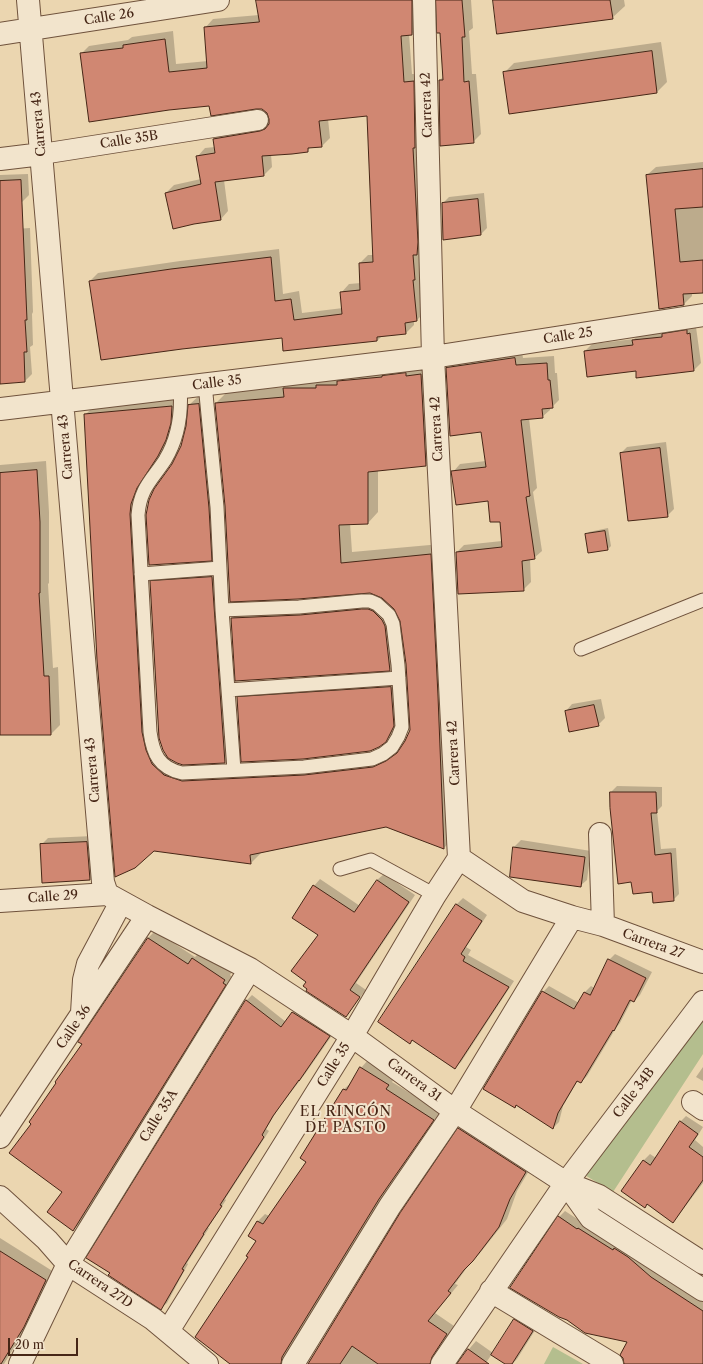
<!DOCTYPE html>
<html>
<head>
<meta charset="utf-8">
<style>
  body { margin:0 }
  #map { position:relative; width:703px; height:1364px; overflow:hidden; background:#ebd6b0; font-family:"Libre Caslon Text",serif }
  canvas { display:block }
  .scale { position:absolute; left:8px; top:1338px; width:70px; height:18px; box-sizing:border-box; border:2px solid #462616; border-top:0; padding-left:5px; font-size:12px; line-height:14px; white-space:nowrap; color:#462616; -webkit-text-stroke:3px #f2e4cc; paint-order:stroke }
</style>
</head>
<body>
<div id="map">
<canvas width="703" height="1364"></canvas>
<div class="scale">20 m</div>
</div>
<script>
const g = document.querySelector('canvas').getContext('2d');
g.lineJoin = 'round';
function paint(path, color) { g.fillStyle = color; g.fill(path, 'evenodd'); }
function strokePath(path, color, width, dash) { g.strokeStyle = color; g.lineWidth = width; g.lineCap = dash ? 'butt' : 'round'; g.setLineDash(dash || []); g.stroke(path); }
function label(font, color, halo, rows, align = 'center') {
  g.font = font + ' "Libre Caslon Text",serif'; g.lineWidth = 4; g.setLineDash([]); g.textBaseline = 'middle'; g.strokeStyle = halo; g.fillStyle = color; for (const [text, x, y, turn = 0] of rows) {
    g.save(); g.translate(x, y); g.rotate((+turn || 0) * Math.PI / 180); g.textAlign = isNaN(turn) ? turn : align; if (halo) g.strokeText(text, 0, 0); g.fillText(text, 0, 0); g.restore();
  }
}
const green = new Path2D(`
  M703,1017V1054L613,1192L583,1174Z
  M553,1347L583,1364H544Z`);
const shadow = new Path2D(`
  M257,0H419L420,26L412,34H409L412,74H421L425,312L417,320L414,321V325L406,333L382,336L377,341L282,336L90,281L98,273L180,261L279,249L283,294L299,291L302,313L343,308L341,293L349,284L361,283L360,263L368,255H374L368,115L328,119L330,138L322,146L311,147L307,151L271,154L272,167L264,175L224,180L228,211L220,220L166,193L174,185L201,179L197,157L205,148L215,147L214,139L223,131L269,124L270,123L268,112L262,108L210,104L81,54L89,46L128,40L132,37L173,31L176,64L208,61L205,28L213,19L259,15Z
  M438,0H471L473,28L469,31L472,74H476L481,134L473,142L440,80L444,76Z
  M494,0H624L625,6L612,18Z
  M661,42L667,82L657,92L510,113L504,73L514,63Z
  M703,162V292L692,293V296L684,304L647,175L656,167Z
  M28,174L29,195L22,202H0V175Z
  M484,193L487,228L481,234L443,203L449,197Z
  M30,228L33,312L32,314L33,345L30,347L32,374L25,381L0,383V230Z
  M696,327L701,363L694,370L637,377L636,370L585,351L592,344L634,339L640,334Z
  M522,352L523,358L554,356L555,373H557L559,400L552,407H550V410L542,417L529,418L537,488L533,492L542,551L534,558L530,559L531,582L523,590L457,552L464,545L502,541L501,521L489,500L453,472L460,464L486,461L482,431L447,368L454,361Z
  M432,364L436,454L426,465L378,470V512L368,523H350L352,552L441,544L454,837L444,848L386,826L262,852L251,863L154,850L85,415L96,404L183,396L176,428L142,492L156,739L163,753L175,764L194,771L385,757L401,748L411,730L407,664L401,620L397,613L402,657L390,670L236,680L232,618L244,606L382,597L226,506L216,403L227,392L286,387L295,378Z
  M202,393L224,547L211,560L173,464L182,446L187,426L189,405Z
  M666,442L674,509L667,516L621,453L627,447Z
  M46,461L49,512V583L48,584L53,668L58,667L60,725L51,734L0,735V465Z
  M608,528L611,546L608,549L586,535L589,532Z
  M225,565L238,749L225,762L183,764L151,582L163,569Z
  M404,675L398,728L385,741L238,698L250,685Z
  M601,699L605,718L598,725L566,711L572,704Z
  M617,786L662,787V806L657,811L661,849L676,848L679,894L673,900L653,891L611,792Z
  M93,836L96,872L90,879L41,845L48,838Z
  M521,840L591,851L587,880L580,886L510,876L514,847Z
  M384,874L415,895L356,983L366,990L345,1016L307,982L319,934L314,886L320,879L360,906L377,880Z
  M463,898L487,915L466,947L471,950L468,955L514,981L461,1062L454,1068L413,1040L410,1042L456,905Z
  M155,931L195,957L200,952L232,972L230,975L232,977L80,1223L73,1230L63,1192L32,1123L148,938Z
  M615,954L652,972L640,995L634,1001L632,1000L620,1023L616,1028L587,1076L581,1082L578,1080L563,1106L559,1122L553,1128L517,1104L515,1107L543,992L549,986L579,1003L585,992L591,986L594,988L609,960Z
  M252,995L286,1022L298,1007L335,1031L305,1074L278,1109L266,1129L269,1131L225,1199L226,1200L208,1228H209L187,1263L188,1264L167,1303L161,1308L246,1001Z
  M368,1060L395,1077L392,1082L441,1112L387,1190L289,1349L291,1364H232L196,1337L249,1257L257,1240L249,1235L258,1221L265,1214L269,1216L307,1161L302,1158L344,1089L352,1082L361,1068Z
  M703,1067V1081L696,1077Z
  M686,1116L703,1127L695,1140L703,1147V1183L678,1216L672,1222L648,1204L645,1206L623,1191L644,1160L650,1154L656,1158L680,1122Z
  M467,1121L533,1164L517,1191L507,1219L480,1253L471,1262L455,1284L458,1285L435,1313L454,1326L439,1348L437,1354L430,1361L421,1364H309L401,1213L459,1129Z
  M565,1211L703,1301V1364H627L629,1342L559,1217Z
  M0,1238L54,1272L32,1318L4,1364H0Z
  M521,1313L539,1324L517,1359L512,1364H507L492,1354L485,1364H458L470,1348L476,1341L493,1353L515,1320Z`);
const building = new Path2D(`
  M256,0H412V35L401,36L404,82L414,81L415,148H413L418,242L417,255H413L415,280H413L417,321L405,323L406,334L377,337V341L283,351L282,338L182,349L101,360L89,281L171,269L271,257L275,301L291,299L294,320L342,314L340,292L360,290L359,263L373,262L367,116L319,121L322,147L308,148V152L292,154L262,156L264,176L215,182L221,220L194,224L173,229L165,193L201,184L196,156L215,153L213,139L260,131L265,129L269,124V119L267,113L262,109H256L211,116L209,106L169,110L89,122L80,53L123,48V45L165,39L169,72L207,68L204,27L259,22Z
  M436,0H462L465,37H462L464,82L469,81L474,143L440,146L439,80H443L440,33H437Z
  M493,0H610L613,19L497,34Z
  M652,51L657,93L509,114L503,72Z
  M703,169V207L675,209L680,262L703,260V293L683,294L684,305L659,309L646,175Z
  M21,180L27,320H25L27,352H24L25,382L0,384V181Z
  M478,199L481,235L443,240L442,203Z
  M687,330V334L690,333L694,371L636,378V371L587,377L584,351L633,345L632,340L662,337V334Z
  M515,358L516,365L547,363L548,380H550L553,408L542,409L543,418L521,420L530,496L526,497L535,559L522,561L524,591L458,594L456,552L502,547L500,522H490L488,501L456,505L451,471L486,467L481,432L450,436L446,368Z
  M406,373V376L421,374L426,466L368,472V524L339,525L341,563L431,554L438,696L444,849L386,827L250,855L251,864L154,851L135,868L115,877L97,660L84,414L172,406L171,423L166,440L158,456L137,488L131,504L130,514L142,732L146,750L152,764L164,775L182,781L304,775L373,767L386,761L397,753L405,741L410,730L406,664L400,621L394,609L382,598L370,593L298,599L230,602L225,506L215,403L284,397L283,388H316V385H337V381L382,377V376Z
  M199,404L209,508L212,561L149,565L146,515L149,500L154,489L172,464L181,446L186,426L188,405Z
  M660,448L668,517L628,521L620,453Z
  M37,470L40,522V593H39L44,676H49L51,735H0V473Z
  M605,531L608,550L588,553L585,534Z
  M212,577L225,763L183,765L177,763L168,758L163,750L159,738L150,581Z
  M362,609H368L373,611L382,620L385,626L390,671L235,681L231,618L300,615Z
  M391,687L394,726L386,742L379,747L370,751L303,759L241,762L237,697Z
  M594,705L599,726L569,732L565,711Z
  M610,792H656L657,813H651L655,855L671,853L674,901L653,903L652,892L633,894L631,882L618,884L610,808Z
  M87,842L90,880L42,883L40,844Z
  M513,847L585,857L581,887L510,877Z
  M377,880L409,902L350,990L360,997L346,1017L306,991L307,989L303,986L306,982L291,971L318,935L292,918L313,885L354,912Z
  M456,904L482,921L461,954L465,957L463,961L509,987L455,1069L412,1040L410,1044L378,1022Z
  M148,938L188,964L192,958L225,980L223,983L226,985L73,1231L47,1212L62,1192L9,1153L31,1124L29,1122L56,1083L55,1082L82,1044L78,1042Z
  M608,959L646,978L634,1002L630,1000L614,1031L613,1030L581,1083L577,1081L558,1113L553,1129L516,1105L515,1108L483,1089L542,991L574,1009L584,992L590,995Z
  M246,1000L281,1027L292,1012L330,1036L299,1081V1080L273,1116L262,1135L264,1137L220,1205L222,1206L203,1234H204L182,1269L184,1270L161,1310L108,1275L110,1273L86,1258Z
  M360,1067L389,1085L386,1089L434,1120L379,1199L282,1357L281,1364H230L195,1337L248,1257L246,1256L256,1241L248,1236L257,1221L263,1224L306,1162L300,1158L343,1089L346,1090Z
  M680,1121L698,1134L689,1147L703,1157V1180L673,1223L647,1204L645,1208L621,1191L643,1160L650,1165Z
  M458,1128L526,1172L510,1199L499,1227L473,1261L464,1270L448,1291L451,1293L428,1321L447,1334L432,1357L430,1364H378L352,1346L340,1364H308L400,1213Z
  M558,1216L577,1229L578,1228L613,1250L614,1248L628,1257L651,1277L703,1311V1364H624L623,1358L620,1355L627,1342L585,1333L567,1320L559,1317L510,1288Z
  M0,1251L46,1280L24,1327L1,1364H0Z
  M514,1319L533,1331L512,1364H505L491,1355Z
  M468,1349L489,1364H457Z`);
const service = new Path2D(`
  M180,387C182,413 179,437 165,460C152,480 140,488 138,515L150,732C153,754 159,768 182,773L304,767L372,759L383,754L392,747L398,737L402,727L398,665L393,624L389,615L377,604L370,601H362L299,607L222,610L217,507L205,384
  M141,574L220,568
  M222,610L234,770
  M581,649L703,600
  M228,690L399,678
  M340,869L371,860L435,895`);
const pedestrian = new Path2D(`
  M42,154L258,120`);
const minor = new Path2D(`
  M28,0L103,882L107,894
  M424,0L433,357L459,858
  M0,34L218,0
  M0,159L42,154
  M0,409L433,357L703,315
  M600,834L603,925
  M459,858L523,901L572,917L603,925L703,962
  M107,894L147,916L250,969L352,1036L455,1111L566,1183L591,1218L703,1290
  M0,901L107,894
  M82,1013L84,980L88,964L121,902
  M693,1102L703,1109
  M0,1137L147,916
  M566,1183L599,1196L703,1263
  M0,1197L47,1240L68,1264L153,1319L207,1364
  M491,1291L612,1364
  M168,1331L352,1036L435,895L459,858
  M20,1364L68,1264L250,969
  M293,1364L390,1206L455,1111L572,917
  M442,1364L566,1183L703,1002`);
const streetNames = [
  ["Calle 26",109,17,-9],
  ["Carrera 42",427,105,-92],
  ["Carrera 43",39,124,-95],
  ["Calle 35B",129,140,-9],
  ["Calle 25",568,336,-9],
  ["Calle 35",217,383,-7],
  ["Carrera 42",437,429,-93],
  ["Carrera 43",66,447,-95],
  ["Carrera 42",454,753,-93],
  ["Carrera 43",93,770,-95],
  ["Calle 29",53,897,-4],
  ["Carrera 27",653,944,20],
  ["Calle 36",74,1027,-56],
  ["Calle 35",334,1065,-58],
  ["Carrera 31",414,1080,36],
  ["Calle 34B",634,1093,-53],
  ["Calle 35A",159,1116,-58],
  ["Carrera 27D",100,1284,34]
];
const neighbourhoodNames = [
  ["EL RINCÓN",346,1112],
  ["DE PASTO",346,1128]
];
paint(green, '#b4be8e');
paint(shadow, '#0003');
paint(building, '#d08772');
strokePath(building, '#462616', 1);
strokePath(service, '#6f523c', 15);
strokePath(pedestrian, '#6f523c', 22);
strokePath(minor, '#6f523c', 24);
strokePath(service, '#f2e4cc', 13);
strokePath(pedestrian, '#f2e4cc', 20);
strokePath(minor, '#f2e4cc', 22);
label('13px', '#462616', '#f2e4cc', streetNames);
g.letterSpacing = '1px';
label('14px', '#462616', '#f2e4cc', neighbourhoodNames);
g.letterSpacing = '0px';
</script>
</body>
</html>
